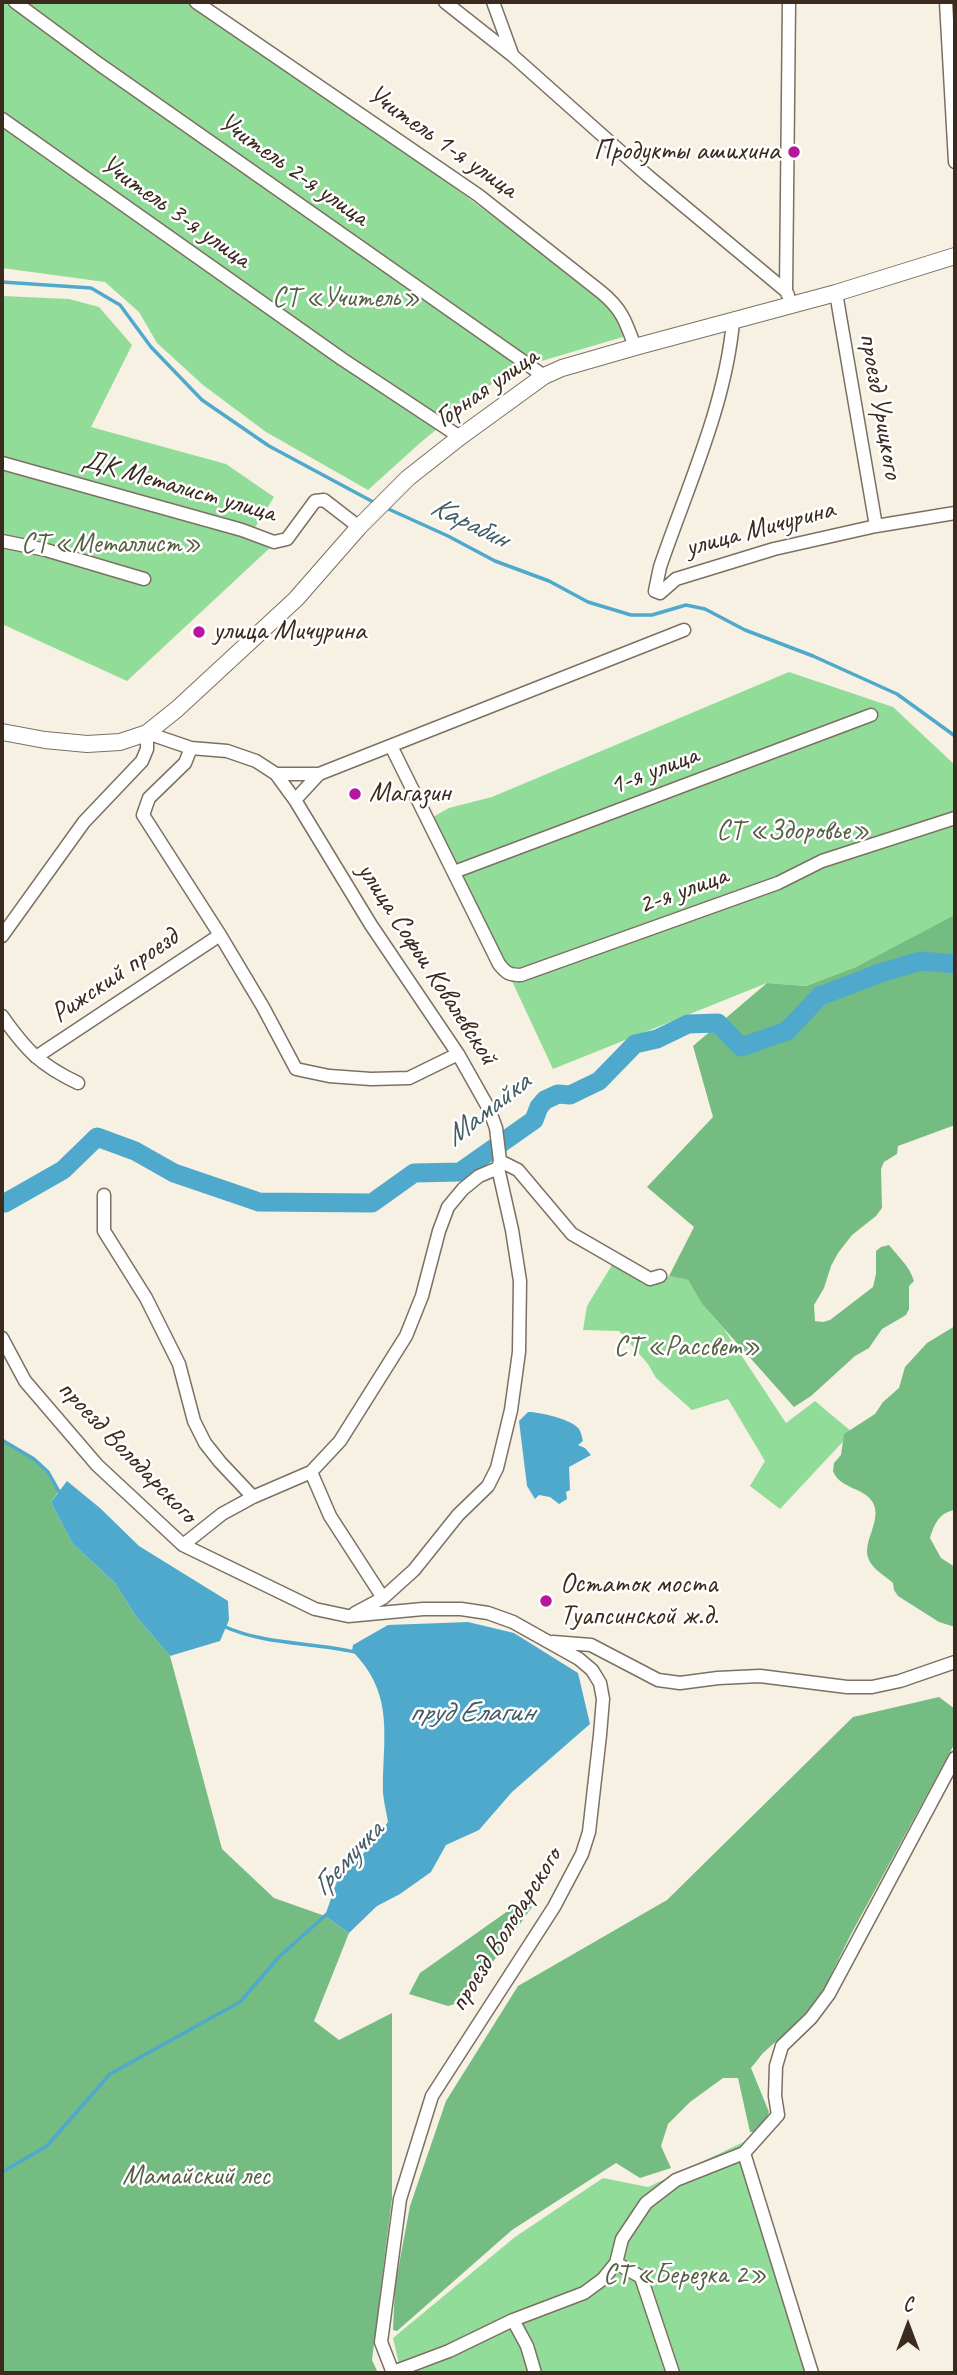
<!DOCTYPE html>
<html>
<head>
<meta charset="utf-8">
<style>
  body { margin:0 }
  #map { position:relative; width:957px; height:2375px; overflow:hidden; background:#f6f1e2; font-family:Caveat,sans-serif }
  canvas { display:block }
  .frame { position:absolute; inset:0; border:4px solid #3b2a1e; pointer-events:none }
  .north { position:absolute; left:873px; top:2291px; width:70px; height:70px; -webkit-text-stroke:5px #fff; paint-order:stroke; rotate:0deg; font-size:19px; font-weight:700; line-height:28px; text-align:center; color:#3b2a1e }
  .north::after { content:''; display:block; margin:auto; width:24px; height:32px; background:#3b2a1e; clip-path:polygon(50% 0,100% 100%,50% 72%,0 100%) }
</style>
</head>
<body>
<div id="map">
<canvas width="957" height="2375"></canvas>
<div class="frame"></div>
<div class="north">С</div>
</div>
<script>
const g = document.querySelector('canvas').getContext('2d');
g.lineJoin = 'round';
function paint(path, color) { g.fillStyle = color; g.fill(path, 'evenodd'); }
function strokePath(path, color, width, dash) { g.strokeStyle = color; g.lineWidth = width; g.lineCap = dash ? 'butt' : 'round'; g.setLineDash(dash || []); g.stroke(path); }
function label(font, color, halo, rows, align = 'center') {
  g.font = font + ' Caveat,sans-serif'; g.lineWidth = 5; g.setLineDash([]); g.textBaseline = 'middle'; g.strokeStyle = halo; g.fillStyle = color; for (const [text, x, y, turn = 0] of rows) {
    g.save(); g.translate(x, y); g.rotate((+turn || 0) * Math.PI / 180); g.textAlign = isNaN(turn) ? turn : align; if (halo) g.strokeText(text, 0, 0); g.fillText(text, 0, 0); g.restore();
  }
}
const green = new Path2D(`
  M2,2H186L412,156L562,268L606,303L620,320L623,337L538,362L512,367L420,443L368,490L266,432L203,385L157,343L139,312L105,282L2,268Z
  M2,296L69,299L99,307L132,345L91,427L226,464L274,497L249,537L272,546L127,681L2,624Z
  M789,672L893,707L955,765V916L856,967L806,986L767,983L553,1069L504,964L431,818L449,808L492,797Z
  M612,1265L646,1282L669,1276L688,1280L702,1304L724,1329L786,1423L815,1401L852,1432L780,1509L750,1486L765,1461L728,1399L692,1410L656,1378L648,1364L619,1331L583,1330L587,1306Z
  M746,2141L817,2373H401L393,2338L515,2237L603,2178L648,2187Z`);
const forest = new Path2D(`
  M955,915V1125L898,1146L897,1154L884,1162L881,1169L882,1208L876,1216L852,1235L838,1253L831,1266L824,1288L814,1305L815,1321L823,1322L830,1320L873,1287L876,1274V1251L881,1247L889,1245C899,1258 909,1265 914,1281L909,1286V1309L906,1315L882,1329L869,1348L855,1356L811,1396L794,1407L702,1304L688,1280L669,1276L694,1227L647,1187L713,1117L693,1046L767,983L806,986L856,967Z
  M955,1326V1510C940,1512 934,1524 930,1538L941,1558L955,1567V1627L939,1622L898,1596L894,1590L893,1583C885,1576 873,1569 869,1560C861,1543 881,1523 874,1505C867,1487 840,1490 833,1471L834,1463L841,1455L844,1434L875,1414L883,1402L899,1388L905,1367L927,1343Z
  M2,1440L34,1459L48,1472L58,1492L51,1502L72,1543L115,1583L135,1615L170,1656L222,1849L274,1898L325,1916L349,1933L314,2021L339,2040L392,2013V2198L372,2360L378,2373H2Z
  M939,1697L955,1709V1743L850,1936L823,1991L807,2014L763,2053L751,2068L769,2112L766,2121L756,2132H750L738,2078H723L690,2102L668,2124L661,2146L671,2168L640,2178L616,2163L512,2230L397,2331L393,2330L395,2286L410,2206L446,2101L518,1986L667,1900L853,1717Z
  M522,1901L532,1907L465,2001L448,2006L409,1994L420,1973Z`);
const water = new Path2D(`
  M528,1412C539,1412 572,1419 579,1429C581,1432 582,1437 583,1441L578,1445L585,1448L591,1455L569,1467L570,1490L566,1492L567,1499L559,1504L550,1497L539,1495L535,1499L527,1486L519,1421Z
  M67,1481L100,1508L139,1546L228,1601L229,1620L220,1641L170,1656L135,1615L115,1583L72,1543L51,1502Z
  M468,1622L514,1633L578,1673L590,1724L512,1792L479,1830L446,1845L431,1872L400,1894L377,1906L349,1933L325,1916L337,1881L356,1863L388,1822C386,1809 382,1796 383,1784C384,1732 393,1692 352,1651L353,1645L388,1625Z`);
const stream = new Path2D(`
  M2,282L91,288L120,305L151,347L202,400L269,446L377,504
  M384,507L448,536L495,561L549,581L588,602L631,615H652L686,605L705,609L745,630L813,656L897,694L955,736
  M2,1440L34,1459L48,1472L61,1495
  M223,1626C265,1645 311,1642 355,1652
  M2,2172L47,2146L110,2074L240,2002L279,1957L328,1913`);
const river = new Path2D(`
  M2,1203H5L63,1170L97,1137L135,1151L174,1173L259,1202L372,1203L414,1173L460,1172L534,1120L539,1107L545,1100L558,1094L570,1095L599,1081L635,1044L657,1039L688,1024L718,1023L741,1047L787,1031L820,996L883,972L921,961L955,964`);
const minor = new Path2D(`
  M15,2L99,64L544,376
  M196,2L478,195L601,292C622,309 626,322 635,347
  M445,2L512,55L648,176L786,291
  M493,2L512,54
  M946,2L955,162
  M2,119L342,359L460,437
  M836,293L876,526
  M788,295L786,291L789,2
  M733,321C726,404 687,488 660,567L655,591L660,593L676,579L774,549L876,526L955,513
  M2,463L242,530L274,542L287,539L315,501L324,500L359,527
  M2,541L46,550L144,579
  M391,746L499,964C506,973 509,975 521,975L778,883L822,861L955,818
  M191,748L185,763L149,798L143,815L220,935L263,1007L296,1069L329,1076L371,1079L409,1078L458,1054
  M276,774L295,800L371,925L458,1054L489,1109L496,1128L500,1161L518,1170L572,1234L650,1279L660,1276
  M295,800L319,774
  M454,872L871,715
  M2,936L84,822L142,761L147,749V733L191,748L227,751L256,761L276,774H319L684,630
  M2,1016C26,1050 40,1065 78,1083
  M36,1057L220,935
  M104,1195V1231L146,1298L179,1364L194,1421L205,1443L220,1462L253,1497
  M2,1338L25,1381L97,1465L183,1545L315,1609L348,1616L423,1609H461L488,1613L513,1622L579,1659L592,1670L600,1683L603,1699L600,1735L589,1832L582,1854L554,1907L432,2096L400,2199L381,2342L393,2373
  M311,1472L330,1516L383,1598
  M183,1545L222,1514L253,1497L311,1472L340,1441L406,1336L422,1296L439,1231L448,1207L463,1189L479,1176L498,1168
  M355,1613L383,1598L414,1570L458,1515L488,1486L497,1468L511,1410L519,1352L520,1281L512,1230L498,1168L500,1161
  M553,1642L591,1645L658,1680L680,1683L718,1678L760,1676L847,1687H872L900,1681L955,1662
  M744,2153L812,2373
  M616,2263L641,2277L673,2373
  M513,2320L527,2346L535,2373
  M393,2372L449,2351L513,2320L584,2293L603,2279L616,2263L622,2239L646,2203L676,2180L744,2153L778,2115L775,2096L776,2066L782,2046L811,2018L829,1994L955,1758`);
const tertiary = new Path2D(`
  M2,732L45,740L87,744L120,742L147,733L177,709L296,599L359,527L408,478L460,437L544,376L562,368L635,347L836,293L955,256`);
const markers = [
  [794,152,7,"#b5179e"],
  [199,632,7,"#b5179e"],
  [355,794,7,"#b5179e"],
  [546,1601,7,"#b5179e"]
];
const streetNames = [
  ["Учитель 1-я улица",442,142,35],
  ["Учитель 2-я улица",293,170,35],
  ["Учитель 3-я улица",175,212,35],
  ["Горная улица",487,388,-35],
  ["проезд Урицкого",880,406,80],
  ["ДК Металист улица",179,487,16],
  ["улица Мичурина",760,529,-15],
  ["1-я улица",654,771,-21],
  ["2-я улица",683,891,-20],
  ["улица Софьи Ковалевской",427,964,57],
  ["Рижский проезд",115,976,-34],
  ["проезд Володарского",127,1452,46],
  ["проезд Володарского",506,1930,-58]
];
const poiNames = [
  ["Продукты ашихина",780,152,"right"],
  ["улица Мичурина",213,632],
  ["Магазин",369,794],
  ["Остаток моста",560,1585],
  ["Туапсинской ж.д.",560,1617]
];
const parkNames = [
  ["СТ «Учитель»",346,299],
  ["СТ «Металлист»",111,545],
  ["СТ «Здоровье»",793,832],
  ["СТ «Рассвет»",687,1348],
  ["Мамайский лес",196,2177],
  ["СТ «Березка 2»",685,2276]
];
const waterNames = [
  ["Карабин",469,523,26],
  ["Мамайка",488,1110,-38],
  ["пруд Елагин",471,1713],
  ["Гремучка",348,1859,-47]
];
paint(green, '#91dc99');
paint(forest, '#74bc81');
paint(water, '#4fa9cd');
strokePath(stream, '#4fa9cd', 3.5);
strokePath(river, '#4fa9cd', 19);
strokePath(minor, '#7c7063', 15);
strokePath(tertiary, '#7c7063', 18);
strokePath(minor, '#fff', 12);
strokePath(tertiary, '#fff', 16);
for (const [x, y, r, color] of markers) { const dot = new Path2D(); dot.arc(x, y, r, 0, 2 * Math.PI); g.fillStyle = color; g.fill(dot); strokePath(dot, '#fff', 2.5); }
label('28px', '#3b2a1e', '#fff', streetNames);
label('28px', '#3b2a1e', '#fff', poiNames, 'left');
label('28px', '#555f43', '#fff', parkNames);
label('italic 30px', '#435d64', '#fff', waterNames);
</script>
</body>
</html>
